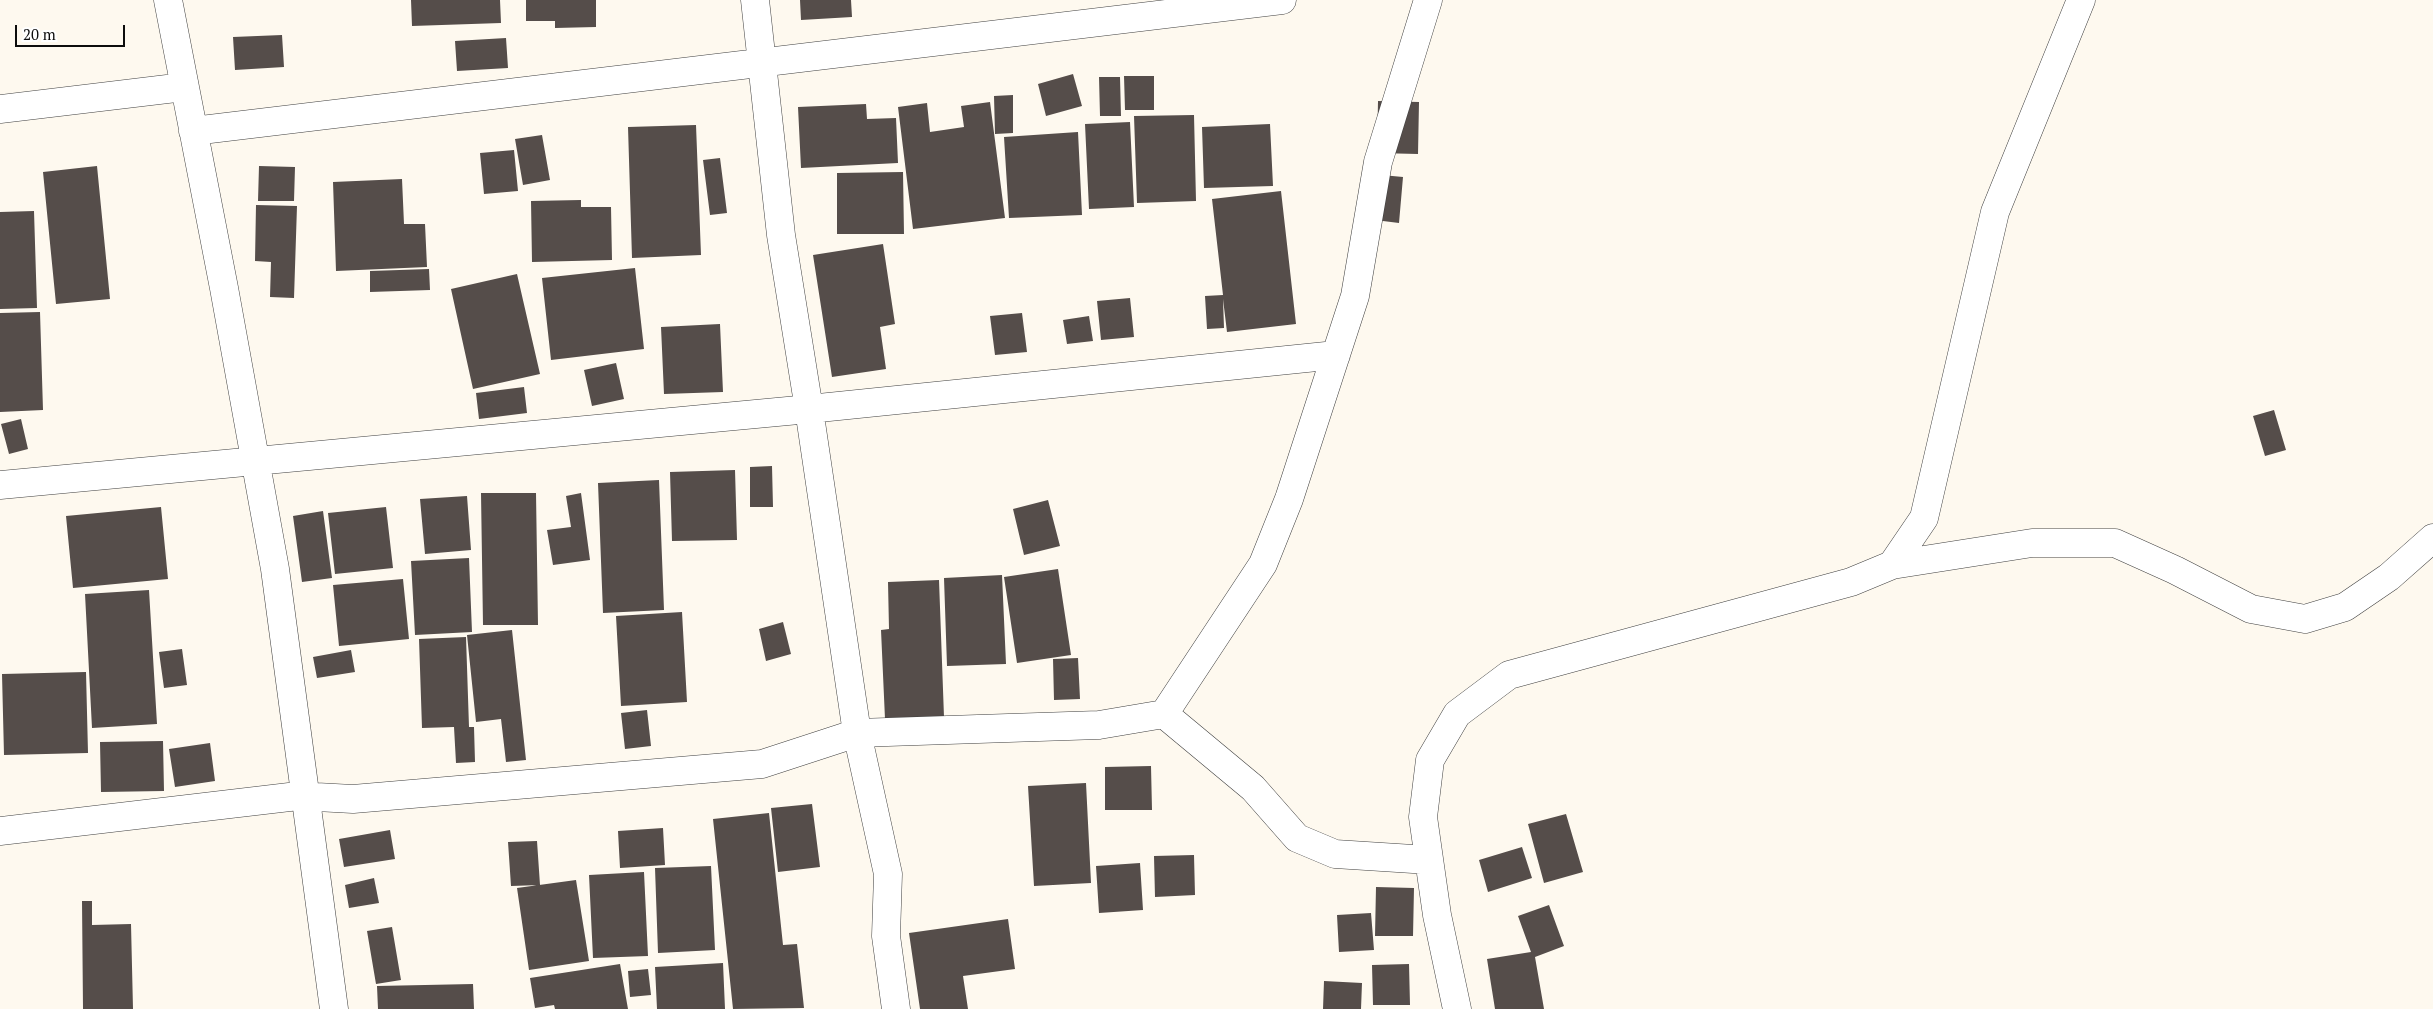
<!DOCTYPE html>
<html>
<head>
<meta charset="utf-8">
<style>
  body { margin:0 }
  #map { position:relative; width:2433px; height:1009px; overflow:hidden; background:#fef9ef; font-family:"PT Serif",serif }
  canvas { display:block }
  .scale { position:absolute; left:15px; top:25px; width:110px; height:22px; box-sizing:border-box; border:2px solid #0d0d0d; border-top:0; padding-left:6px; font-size:15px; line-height:18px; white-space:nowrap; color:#0d0d0d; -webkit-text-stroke:4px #fff; paint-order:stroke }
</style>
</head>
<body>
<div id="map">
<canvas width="2433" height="1009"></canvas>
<div class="scale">20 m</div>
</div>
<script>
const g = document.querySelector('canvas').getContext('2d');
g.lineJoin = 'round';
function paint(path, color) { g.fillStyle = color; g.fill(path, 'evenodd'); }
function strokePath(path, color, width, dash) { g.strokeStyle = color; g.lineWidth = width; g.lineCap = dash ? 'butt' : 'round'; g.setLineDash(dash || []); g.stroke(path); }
const building = new Path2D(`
  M411,0H500L501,23L412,26Z
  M526,0H596V27L555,28V21H526Z
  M800,0H851L852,17L801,20Z
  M282,35L284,67L235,70L233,37Z
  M506,38L508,68L457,71L455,41Z
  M1073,74L1082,106L1046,116L1038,84Z
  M1124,76H1154V110H1125Z
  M1099,77H1120L1121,116H1100Z
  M1013,95V133L995,134L994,96Z
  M1378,101L1419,102L1418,154L1377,153Z
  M990,102L1005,218L913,229L898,107L927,103L930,132L964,127L961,106Z
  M866,104L867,119L896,118L898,163L801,168L798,107Z
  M1194,115L1196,201L1137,203L1134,116Z
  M1130,122L1134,207L1089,209L1085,124Z
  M1270,124L1273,186L1204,188L1202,127Z
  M696,125L701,255L632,258L628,127Z
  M1078,132L1082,215L1009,218L1004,137Z
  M542,135L550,180L523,185L515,139Z
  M514,150L518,191L484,194L480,153Z
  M720,158L727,213L710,215L703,160Z
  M97,166L110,299L56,304L43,172Z
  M259,166L295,167L294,201H258Z
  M903,172L904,234H837V173Z
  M1371,174L1403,177L1399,223L1367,219Z
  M402,179L404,224H425L427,267L336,271L333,182Z
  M1281,191L1296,324L1227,332L1223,299L1224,328L1207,329L1205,296L1223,295L1212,199Z
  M581,200V207H611L612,260L532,262L531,201Z
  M256,205L297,206L294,298L270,297L271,262L255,261Z
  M34,211L37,308L0,309V212Z
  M883,244L895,324L880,327L886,369L832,377L813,255Z
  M635,268L644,349L551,360L542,278Z
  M429,269L430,290L370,292V271Z
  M517,274L540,374L473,389L451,289Z
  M1130,298L1134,337L1101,340L1097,301Z
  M40,312L43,410L0,412V313Z
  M1022,313L1027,352L995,355L990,316Z
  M1089,316L1093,341L1067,344L1063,320Z
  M720,324L723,392L664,394L661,327Z
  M616,363L624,399L592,406L584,370Z
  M524,387L527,413L479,419L476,393Z
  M2274,410L2286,450L2265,456L2253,416Z
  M21,419L28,449L9,454L1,424Z
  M772,466L773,507H750V467Z
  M735,470L737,540L672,541L670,472Z
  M659,480L664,610L603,613L598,483Z
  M481,493H536L538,625H483Z
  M581,493L590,560L553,565L547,530L571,527L566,496Z
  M467,496L471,550L425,554L420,499Z
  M1048,500L1060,546L1024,555L1013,509Z
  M161,507L168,579L73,588L66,516Z
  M386,507L393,568L335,574L328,513Z
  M323,511L332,578L302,582L293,516Z
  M469,558L472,632L415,635L411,561Z
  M1058,569L1071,655L1017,663L1004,577Z
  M1002,575L1006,664L947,666L944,578Z
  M403,579L409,639L339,646L333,585Z
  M939,580L944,717L885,719L881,630L889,629L888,582Z
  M149,590L157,724L92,728L85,594Z
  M682,612L687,702L621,706L616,616Z
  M783,622L791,654L766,661L759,629Z
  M512,630L526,760L506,762L501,719L476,722L467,635Z
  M466,637L469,727H474L475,762L456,763L454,727L422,728L419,639Z
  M182,649L187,685L164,688L159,652Z
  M351,650L355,672L317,678L313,657Z
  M1078,658L1080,699L1054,700L1053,659Z
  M86,672L88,753L4,755L2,674Z
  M647,710L651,746L625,749L621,713Z
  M163,741L164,791L101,792L100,742Z
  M210,743L215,781L175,787L169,749Z
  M1151,766L1152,810H1105V767Z
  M1086,783L1091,883L1034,886L1028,786Z
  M812,804L820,867L778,872L771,808Z
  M769,813L783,945L797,944L804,1008L733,1009L713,819Z
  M1566,814L1583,872L1544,883L1528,824Z
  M663,828L665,865L620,868L618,831Z
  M390,830L395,859L344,867L339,839Z
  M537,841L540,885L511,886L508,842Z
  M1522,847L1532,878L1488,892L1479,860Z
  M1194,855L1195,895L1155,897L1154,856Z
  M1140,863L1143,910L1099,913L1096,866Z
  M711,866L715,950L658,953L655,868Z
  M644,872L648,956L593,958L589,875Z
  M374,878L379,903L349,908L345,885Z
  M576,880L589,961L529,970L517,888Z
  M1376,887L1414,888L1413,936H1375Z
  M82,901H92V925L131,924L133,1009H83Z
  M1549,905L1564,946L1535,957L1544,1009H1495L1487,959L1531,952L1518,916Z
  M1371,913L1374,950L1339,952L1337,915Z
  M1008,919L1015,969L963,976L968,1009H920L909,933Z
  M392,927L401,980L376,984L367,931Z
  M723,963L725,1009H657L655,967Z
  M620,964L628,1009H555L554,1005L535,1008L530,978Z
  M1409,964L1410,1005H1373L1372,965Z
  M648,969L651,995L630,997L628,971Z
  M1324,981L1362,983L1361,1009H1323Z
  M473,984L474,1009H378L377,986Z`);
const street = new Path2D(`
  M168,0L224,288L275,569L334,1009
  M0,109L184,87
  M193,131L1282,0
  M0,485L809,409L781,235L755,0
  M1892,565L1924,518L1995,212L2081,0
  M1164,714L1263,564L1289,499L1355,296L1378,162L1428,0
  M0,831L298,796L353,799L762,764L857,733L809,409L1336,355
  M896,1009L886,936L888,874L857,733L1099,725L1164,714L1253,788L1297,838L1335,854L1429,860
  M1457,1009L1437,915L1423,817L1430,760L1457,714L1509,675L1851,582L1892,565L2032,543H2115L2175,570L2251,609L2305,619L2345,607L2389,577L2433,538`);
paint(building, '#554d4a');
strokePath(street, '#404040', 29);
strokePath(street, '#fff', 28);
</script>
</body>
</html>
